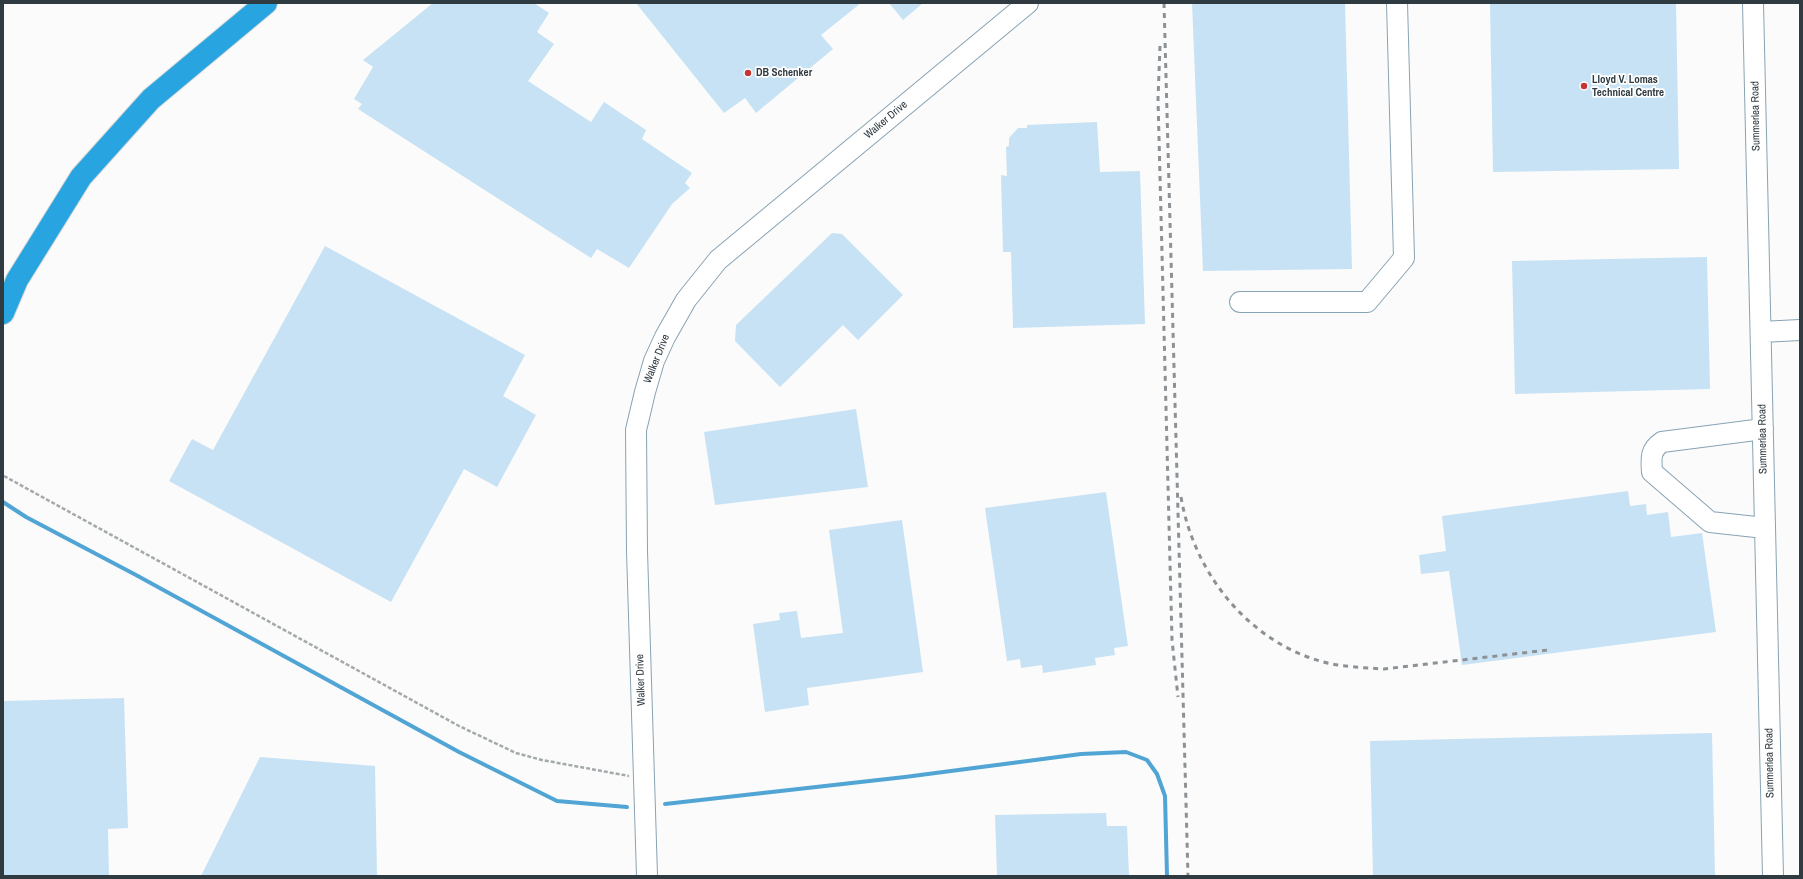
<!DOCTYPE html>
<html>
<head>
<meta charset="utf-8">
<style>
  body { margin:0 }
  #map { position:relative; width:1803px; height:879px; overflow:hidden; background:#fbfbfb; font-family:"Archivo Narrow",sans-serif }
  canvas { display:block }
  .frame { position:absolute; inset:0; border:4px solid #2f3a41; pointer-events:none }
</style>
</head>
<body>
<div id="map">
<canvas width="1803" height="879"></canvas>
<div class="frame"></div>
</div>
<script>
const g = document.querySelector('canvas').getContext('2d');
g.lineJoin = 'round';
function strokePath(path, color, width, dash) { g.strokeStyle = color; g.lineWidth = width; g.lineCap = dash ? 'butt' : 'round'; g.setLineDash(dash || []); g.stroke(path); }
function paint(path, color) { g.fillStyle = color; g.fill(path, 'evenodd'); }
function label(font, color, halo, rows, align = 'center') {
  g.font = font + ' "Archivo Narrow",sans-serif'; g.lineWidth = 3.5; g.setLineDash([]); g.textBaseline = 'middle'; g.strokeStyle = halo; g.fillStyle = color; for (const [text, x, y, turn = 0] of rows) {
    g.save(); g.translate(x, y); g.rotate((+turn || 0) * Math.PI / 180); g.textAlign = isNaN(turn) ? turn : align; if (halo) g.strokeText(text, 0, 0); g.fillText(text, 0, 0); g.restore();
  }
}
const stream = new Path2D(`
  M3,502L26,517L136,575L459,752L557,801L627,807
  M665,804L905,777L1081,754L1126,752L1147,760L1157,774L1165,796L1167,876`);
const building = new Path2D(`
  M433,3H534L549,13L537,32L554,44L528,81L591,122L604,102L646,130L642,139L692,173L685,183L690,188L672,204L629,268L597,249L591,258L358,109L362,104L354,99L373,67L363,60Z
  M636,3H861L821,35L833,49L756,113L745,98L724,113Z
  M889,3H923L903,20Z
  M1192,3H1345L1352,269L1203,271Z
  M1490,3H1676L1679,169L1493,172Z
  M1097,122L1100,172L1140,171L1145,324L1013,328L1011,252H1003L1001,175L1007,176L1006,147L1009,146V138L1018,128H1027V125Z
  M832,233L842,234L903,295L858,340L843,325L780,387L735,341L736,325Z
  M325,246L525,355L503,396L536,415L497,487L464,469L391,602L169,481L192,439L213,450Z
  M1707,257L1710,389L1515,394L1512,261Z
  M856,409L868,487L715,505L704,432Z
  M1628,491L1630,506L1646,504L1647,515L1668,512L1671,537L1702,533L1716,632L1462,665L1449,571L1421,574L1419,555L1446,551L1442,516Z
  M1106,492L1128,646L1114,648L1115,655L1095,658L1096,665L1043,673L1042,665L1021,668L1020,659L1007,661L985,508Z
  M902,520L923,672L807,688L809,705L765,712L753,624L780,620L779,613L797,611L801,638L843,633L829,530Z
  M124,698L128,828L108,829L109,876H3V701Z
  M1712,733L1715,876H1373L1370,741Z
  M260,757L375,766L377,876H201Z
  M1106,813L1107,826H1127L1129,876H997L995,815Z`);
const path = new Path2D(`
  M4,476L459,726L516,753L542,760L629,776`);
const minor = new Path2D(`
  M1753,3L1773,876
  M1240,302H1367L1404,258L1397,3
  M1761,332L1800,330
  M1763,429L1662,442C1650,450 1651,458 1652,472L1710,522L1765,528
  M647,876L637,551L636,430L645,392L654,361L665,337L686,300L718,260L1028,3`);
const highway = new Path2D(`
  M3,313L17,280L81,177L151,99L266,3`);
const rail = new Path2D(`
  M1164,3L1188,876
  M1160,46L1158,99L1172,640L1178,697
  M1181,497C1194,575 1252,647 1332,664C1349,667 1367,668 1384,669L1548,650`);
const markers = [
  [748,73,4,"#c33534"],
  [1584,86,4,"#c33534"]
];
const poiNames = [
  ["DB Schenker",756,73],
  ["Lloyd V. Lomas",1592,80],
  ["Technical Centre",1592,93]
];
const streetNames = [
  ["Summerlea Road",1756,116,-91],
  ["Walker Drive",886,120,-40],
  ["Walker Drive",657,359,-68],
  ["Summerlea Road",1763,439,-91],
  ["Walker Drive",641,680,-92],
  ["Summerlea Road",1770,763,-91]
];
strokePath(stream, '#50a5d5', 4);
paint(building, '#c7e2f4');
strokePath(minor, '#88a3b3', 22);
strokePath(highway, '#d5d8d9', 24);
strokePath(path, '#a4a9ac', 2.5, [4, 2]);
strokePath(minor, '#fff', 20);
strokePath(highway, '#28a5e1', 22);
strokePath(rail, '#8b9195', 3, [5, 5]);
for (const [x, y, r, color] of markers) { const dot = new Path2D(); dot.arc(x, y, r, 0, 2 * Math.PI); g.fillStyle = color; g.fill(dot); strokePath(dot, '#fff', 1.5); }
label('bold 11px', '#2f3a41', '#fff', poiNames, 'left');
label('11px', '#2f3a41', '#fff', streetNames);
</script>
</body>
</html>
